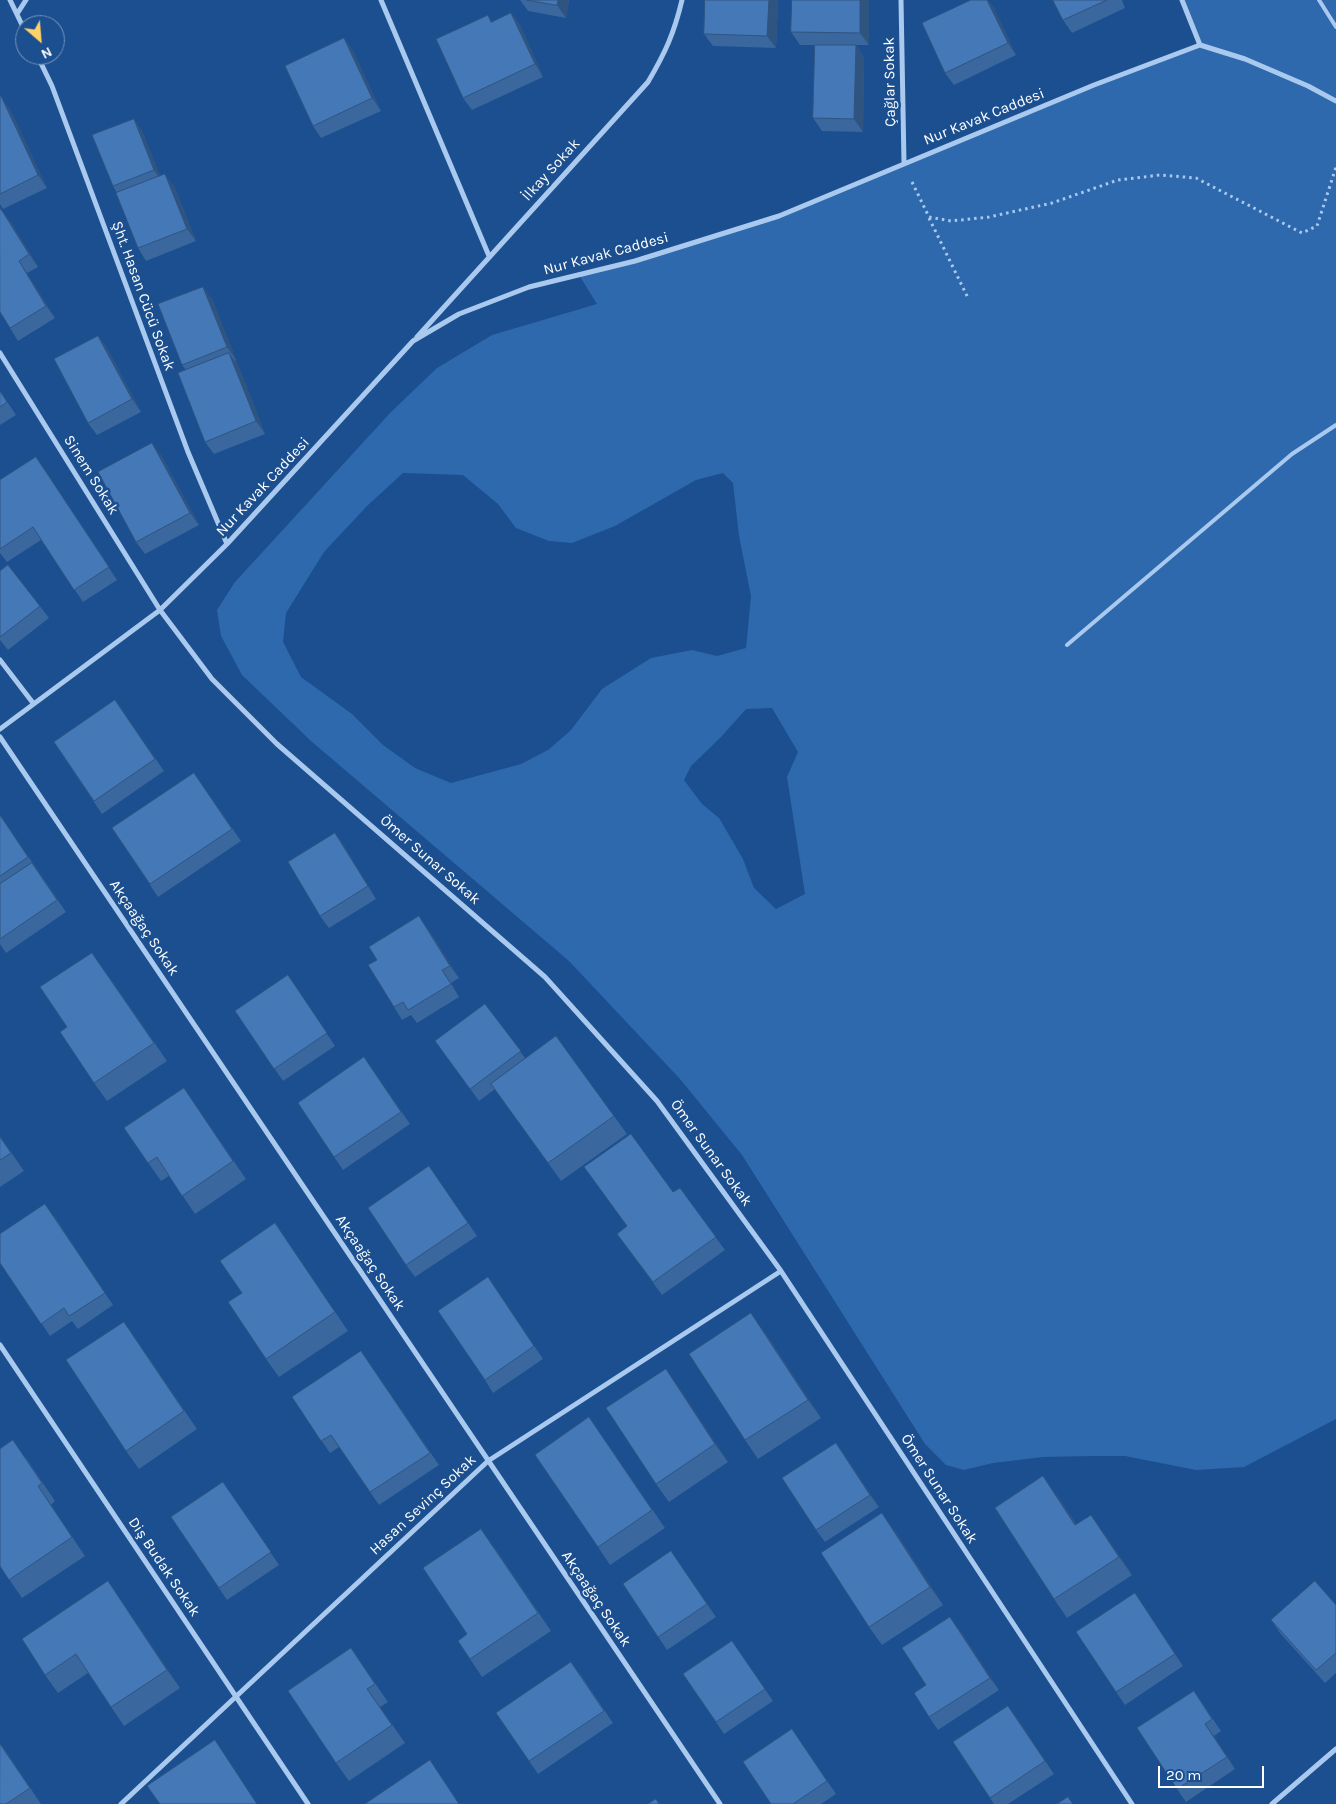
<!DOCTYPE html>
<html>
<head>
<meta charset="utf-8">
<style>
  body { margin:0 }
  #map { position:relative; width:1336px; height:1804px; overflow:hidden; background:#1b4f8f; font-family:Karla,sans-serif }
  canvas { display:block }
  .north { position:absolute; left:15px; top:15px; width:50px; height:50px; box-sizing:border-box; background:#1b4f8f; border:1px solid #7695bc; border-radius:50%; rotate:153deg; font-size:14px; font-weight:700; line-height:20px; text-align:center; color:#fff }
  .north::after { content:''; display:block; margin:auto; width:18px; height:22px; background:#ffd166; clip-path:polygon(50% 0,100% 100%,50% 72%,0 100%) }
  .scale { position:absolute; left:1158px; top:1766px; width:106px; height:22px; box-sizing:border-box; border:2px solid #fff; border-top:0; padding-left:6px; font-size:15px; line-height:18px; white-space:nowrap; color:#fff; -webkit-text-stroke:4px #1b4f8f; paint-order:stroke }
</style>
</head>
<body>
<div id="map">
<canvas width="1336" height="1804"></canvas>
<div class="north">N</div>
<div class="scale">20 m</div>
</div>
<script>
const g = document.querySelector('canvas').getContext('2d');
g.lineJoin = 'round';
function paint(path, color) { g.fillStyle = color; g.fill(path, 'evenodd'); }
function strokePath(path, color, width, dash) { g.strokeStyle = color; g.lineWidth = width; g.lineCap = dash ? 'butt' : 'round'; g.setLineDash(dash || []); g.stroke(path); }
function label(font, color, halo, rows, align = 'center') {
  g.font = font + ' Karla,sans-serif'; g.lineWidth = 5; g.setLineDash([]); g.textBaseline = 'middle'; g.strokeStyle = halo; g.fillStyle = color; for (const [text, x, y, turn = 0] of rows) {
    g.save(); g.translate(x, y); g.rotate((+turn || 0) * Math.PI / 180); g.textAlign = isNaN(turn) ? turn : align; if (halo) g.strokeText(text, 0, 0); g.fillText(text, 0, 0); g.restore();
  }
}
const green = new Path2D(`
  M1182,0H1336V1419L1244,1467L1196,1470L1125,1456H1093L1043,1457L993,1463L964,1470L946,1465L925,1444L742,1155L680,1079L569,961L311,741L242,675L221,636L217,610L235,582L391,412L437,368L492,335L597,304L579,275L635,261L779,216L904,163L1200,45ZM403,473L463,475L498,504L516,528L549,541L572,543L615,526L696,480L723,473L733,483L739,536L751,596L746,648L717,656L692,650L651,658L602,689L571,730L548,750L521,764L451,783L415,768L383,745L352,714L301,677L283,642L286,613L324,552L367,506ZM772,708L798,752L787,777L805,894L776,909L754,888L743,859L719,818L702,804L684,780L691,766L721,737L746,709Z`);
const path = new Path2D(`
  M912,182L929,217L951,221L989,217L1052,203L1118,180L1160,175L1196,178L1302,233L1317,226L1336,167
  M929,218L968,298`);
const service = new Path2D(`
  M1319,0L1336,27
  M1067,645L1292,454L1336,425`);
const minor = new Path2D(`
  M10,0L25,31
  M381,0L489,256
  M901,0L904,163
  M1182,0L1200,45
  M17,14L26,0
  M37,55L52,86L188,452L227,544
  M417,337L648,82C665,53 674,34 682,0
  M0,353L160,610L212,679L277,744L545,977L657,1101L781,1271L1132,1804
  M0,660L33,703
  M0,729L160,610L227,544L413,341L459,314L529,287L635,261L779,216L1094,85L1200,45L1245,59L1308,86L1336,101
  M0,737L720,1804
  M0,1345L308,1804
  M121,1804L488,1461L781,1271
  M1272,1804L1336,1749`);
const wall = new Path2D(`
  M520,0H569L566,18L528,11Z
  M778,0L776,48L713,46L704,34Z
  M792,0H869V45H856L864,58L863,132L822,131L813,118L815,45H800L791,32Z
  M1053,0H1122L1125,8L1072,33L1063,20Z
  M993,6L1016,55L954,85L945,73Z
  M511,13L520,25L543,77L472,110L463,98L492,22Z
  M344,38L353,51L381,111L321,138L313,126Z
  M0,97L10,109L47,188L3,209L0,204Z
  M134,119L142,131L160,176L174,186L196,241L146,261L138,248L117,193L113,186Z
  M10,221L38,267L27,273L55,318L18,341L10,328Z
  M212,299L236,360H235L238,365L265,434L214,454L205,442L186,370L182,365Z
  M98,336L107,348L141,412L97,435L88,423Z
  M0,391L16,415L0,425Z
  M161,455L199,525L145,554L136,542Z
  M36,457L117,580L83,602L41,540L7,562L0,553V480Z
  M0,571L40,606L49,618L8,650L0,640Z
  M115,700L164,771L102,814L54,742Z
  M194,773L241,841L158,897L112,828Z
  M0,815L66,912L6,953L0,944Z
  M335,833L344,846L376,899L329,928L320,916Z
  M428,929L459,978L451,983L459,997L417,1023L411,1015L402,1020L394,1007Z
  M105,971L167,1061L107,1101L94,1083L67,1027Z
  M288,975L335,1046L283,1081L235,1011Z
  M485,1004L525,1058L614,1116L627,1134L561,1181L495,1089L479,1101L444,1053Z
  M364,1057L410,1124L343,1170L334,1157Z
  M196,1106L246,1179L195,1214L169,1176L161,1181L124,1128Z
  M0,1136L24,1171L0,1187Z
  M429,1166L477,1236L415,1277L406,1265Z
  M680,1188L725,1250L662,1295L617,1234Z
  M54,1216L113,1305L78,1329L72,1321L50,1336L0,1263Z
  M275,1223L348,1331L279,1377L266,1359L242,1293Z
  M488,1277L543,1359L493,1393L485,1380Z
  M124,1322L197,1429L139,1469L126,1451Z
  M764,1331L821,1418L758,1459L745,1440Z
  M361,1351L439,1465L379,1505L339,1447L330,1453L292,1397Z
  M666,1369L728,1462L669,1502L656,1484Z
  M589,1417L665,1528L610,1565L598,1547Z
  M836,1443L879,1507L825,1542L816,1530Z
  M26,1458L55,1501L51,1505L85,1556L22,1598L0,1566Z
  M1056,1494L1076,1524L1104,1533L1132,1575L1067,1618L1054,1599Z
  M232,1495L279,1565L227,1600L171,1517Z
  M895,1531L943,1605L882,1645L869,1627Z
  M494,1547L551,1631L482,1677L458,1641L467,1634Z
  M671,1551L716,1617L667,1650L623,1584Z
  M108,1581L180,1688L124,1726L88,1673L58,1693L45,1675Z
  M1336,1605V1673L1325,1683L1280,1633L1271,1620Z
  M1144,1606L1183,1666L1125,1705L1116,1692Z
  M959,1629L999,1690L938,1730L929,1717L926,1685Z
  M732,1641L773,1701L724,1734L683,1674Z
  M351,1648L388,1702L380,1707L405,1743L349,1781L336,1763Z
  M580,1674L613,1723L538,1774L496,1713Z
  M1194,1691L1221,1731L1214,1736L1235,1769L1186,1802L1177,1789Z
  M1017,1718L1054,1774L1008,1804H994L953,1742Z
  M792,1729L836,1794L821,1804H771Z
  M0,1743L41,1804H0Z`);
const shadedWall = new Path2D(`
  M558,0H569L566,18L557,5Z
  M769,0H778L776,48L767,36Z
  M860,0H869V45L860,33Z
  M987,0H988L993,6L1016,55L1008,43Z
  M511,13L520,25L543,77L535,64Z
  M344,38L353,51L381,111L372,98Z
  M856,45L864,58L863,132L854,119Z
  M1,96L10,109L47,188L38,175Z
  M134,119L142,131L163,183L154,170Z
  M165,174L174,186L196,241L187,229Z
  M1,209L10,221L38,267L29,254Z
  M19,261L27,273L55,318L46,306Z
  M203,287L212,299L236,360L227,347Z
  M98,336L107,348L141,412L132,399Z
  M229,353L238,365L265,434L256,421Z
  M152,443L161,455L199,525L190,513Z
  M36,457L45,469L117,580L109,567Z
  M335,833L344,846L376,899L368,886Z
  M419,916L428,929L459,978L450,966Z
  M442,970L451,983L459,997L451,984Z
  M751,1313L764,1331L821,1418L808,1400Z
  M666,1369L679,1387L728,1462L715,1444Z
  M836,1443L845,1455L879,1507L870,1495Z
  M1043,1476L1056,1494L1088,1543L1075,1525Z
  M38,1486L51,1505L85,1556L72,1537Z
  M882,1513L895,1531L943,1605L930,1587Z
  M1091,1515L1104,1533L1132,1575L1119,1557Z
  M108,1581L120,1599L180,1688L167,1670Z
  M1135,1593L1144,1606L1183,1666L1175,1654Z
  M950,1617L959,1629L999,1690L990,1678Z
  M1008,1706L1017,1718L1054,1774L1045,1761Z
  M1205,1724L1214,1736L1235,1769Z`);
const building = new Path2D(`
  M527,0H558L557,5Z
  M705,0H769L767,36L704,34Z
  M792,0H860V33L791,32Z
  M971,0H987L1008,43L945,73L922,23Z
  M1053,0H1107L1063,20Z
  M511,13L535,64L463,98L436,39L488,15L491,22Z
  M344,38L372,98L313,126L285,66Z
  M815,45H856L854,119L813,118Z
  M1,96L38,175L0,194V97Z
  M134,119L154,170L113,186L92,135Z
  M165,174L187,229L138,248L116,193Z
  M0,209H1L29,254L19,261L46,306L10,328L0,312Z
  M203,287L227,347L182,365L158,304Z
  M98,336L132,399L88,423L54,359Z
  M229,353L256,421L205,442L178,373Z
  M0,391L7,402L0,407Z
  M152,443L190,513L136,542L98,472Z
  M36,457L109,567L74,590L33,527L0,549V480Z
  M8,565L40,606L0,637V571Z
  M115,700L155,759L94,801L54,742Z
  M194,773L232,829L150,884L112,828Z
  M0,815L28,857L0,876Z
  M335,833L368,886L320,916L288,862Z
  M32,863L57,900L0,939V884Z
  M419,916L450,966L442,970L451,984L408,1010L403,1002L394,1007L368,965L377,960L369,947Z
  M92,953L154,1043L94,1083L60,1032L67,1027L40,987Z
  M288,975L327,1033L274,1069L235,1011Z
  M485,1004L521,1051L470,1089L435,1041Z
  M556,1036L614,1116L548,1163L491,1084Z
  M364,1057L401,1112L334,1157L298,1103Z
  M184,1088L233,1161L182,1196L157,1157L148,1163L124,1128Z
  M631,1134L673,1192L680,1188L716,1237L653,1282L617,1234L627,1226L584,1167Z
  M0,1137L11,1153L0,1160Z
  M429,1166L468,1223L406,1265L368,1208Z
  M45,1204L105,1293L69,1316L64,1308L41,1324L0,1263V1234Z
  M275,1223L335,1312L266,1359L228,1302L242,1293L220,1261Z
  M488,1277L534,1346L485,1380L438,1311Z
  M751,1313L808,1400L745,1440L689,1354Z
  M124,1322L184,1411L126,1451L66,1360Z
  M361,1351L430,1453L370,1492L331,1435L321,1441L292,1397Z
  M666,1369L715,1444L656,1484L606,1408Z
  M589,1417L652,1510L598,1547L535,1455Z
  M13,1440L42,1483L38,1486L72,1537L9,1580L0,1566V1449Z
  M836,1443L870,1495L816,1530L782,1478Z
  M1043,1476L1075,1525L1091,1515L1119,1557L1054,1599L995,1508Z
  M223,1482L271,1552L219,1588L171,1517Z
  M882,1513L930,1587L869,1627L821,1553Z
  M481,1529L538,1613L470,1659L458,1641L467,1634L423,1568Z
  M671,1551L707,1604L658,1637L623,1584Z
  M108,1581L167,1670L111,1707L76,1654L45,1675L22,1639Z
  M1315,1581L1336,1605V1653L1316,1670L1271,1620Z
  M1135,1593L1175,1654L1116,1692L1076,1632Z
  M950,1617L990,1678L929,1717L914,1693L926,1685L902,1648Z
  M732,1641L765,1689L716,1722L683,1674Z
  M351,1648L375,1684L367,1689L392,1725L336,1763L288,1691Z
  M571,1662L604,1711L529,1761L496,1713Z
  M1194,1691L1212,1719L1205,1724L1227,1757L1177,1789L1137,1728Z
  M1008,1706L1045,1761L990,1798L953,1742Z
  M792,1729L827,1781L793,1804H771L743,1762Z
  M215,1740L257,1804H160L147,1786Z
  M0,1744L30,1788L6,1804H0Z
  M430,1760L459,1804H365Z
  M1068,1797L1073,1804H1057Z
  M656,1799L659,1804H648Z`);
const streetNames = [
  ["Çağlar Sokak",890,82,-91],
  ["Nur Kavak Caddesi",984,117,-22],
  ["İlkay Sokak",551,170,-48],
  ["Nur Kavak Caddesi",606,254,-15],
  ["Şht. Hasan Cücü Sokak",143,296,70],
  ["Sinem Sokak",91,475,58],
  ["Nur Kavak Caddesi",263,487,-47],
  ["Ömer Sunar Sokak",430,860,41],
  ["Akçaağaç Sokak",144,928,56],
  ["Ömer Sunar Sokak",711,1153,54],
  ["Akçaağaç Sokak",370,1263,56],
  ["Ömer Sunar Sokak",939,1489,57],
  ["Hasan Sevinç Sokak",423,1505,-43],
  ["Diş Budak Sokak",164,1567,56],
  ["Akçaağaç Sokak",596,1599,56]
];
paint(green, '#2e69ad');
strokePath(path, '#a9c9ee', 3, [2.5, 4]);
strokePath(service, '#a9c9ee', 4);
strokePath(minor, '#a9c9ee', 5);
paint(wall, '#3a679d');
paint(shadedWall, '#305480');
paint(building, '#4478b7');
strokePath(building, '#305480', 1);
label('15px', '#fff', '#1b4f8f', streetNames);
</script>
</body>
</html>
